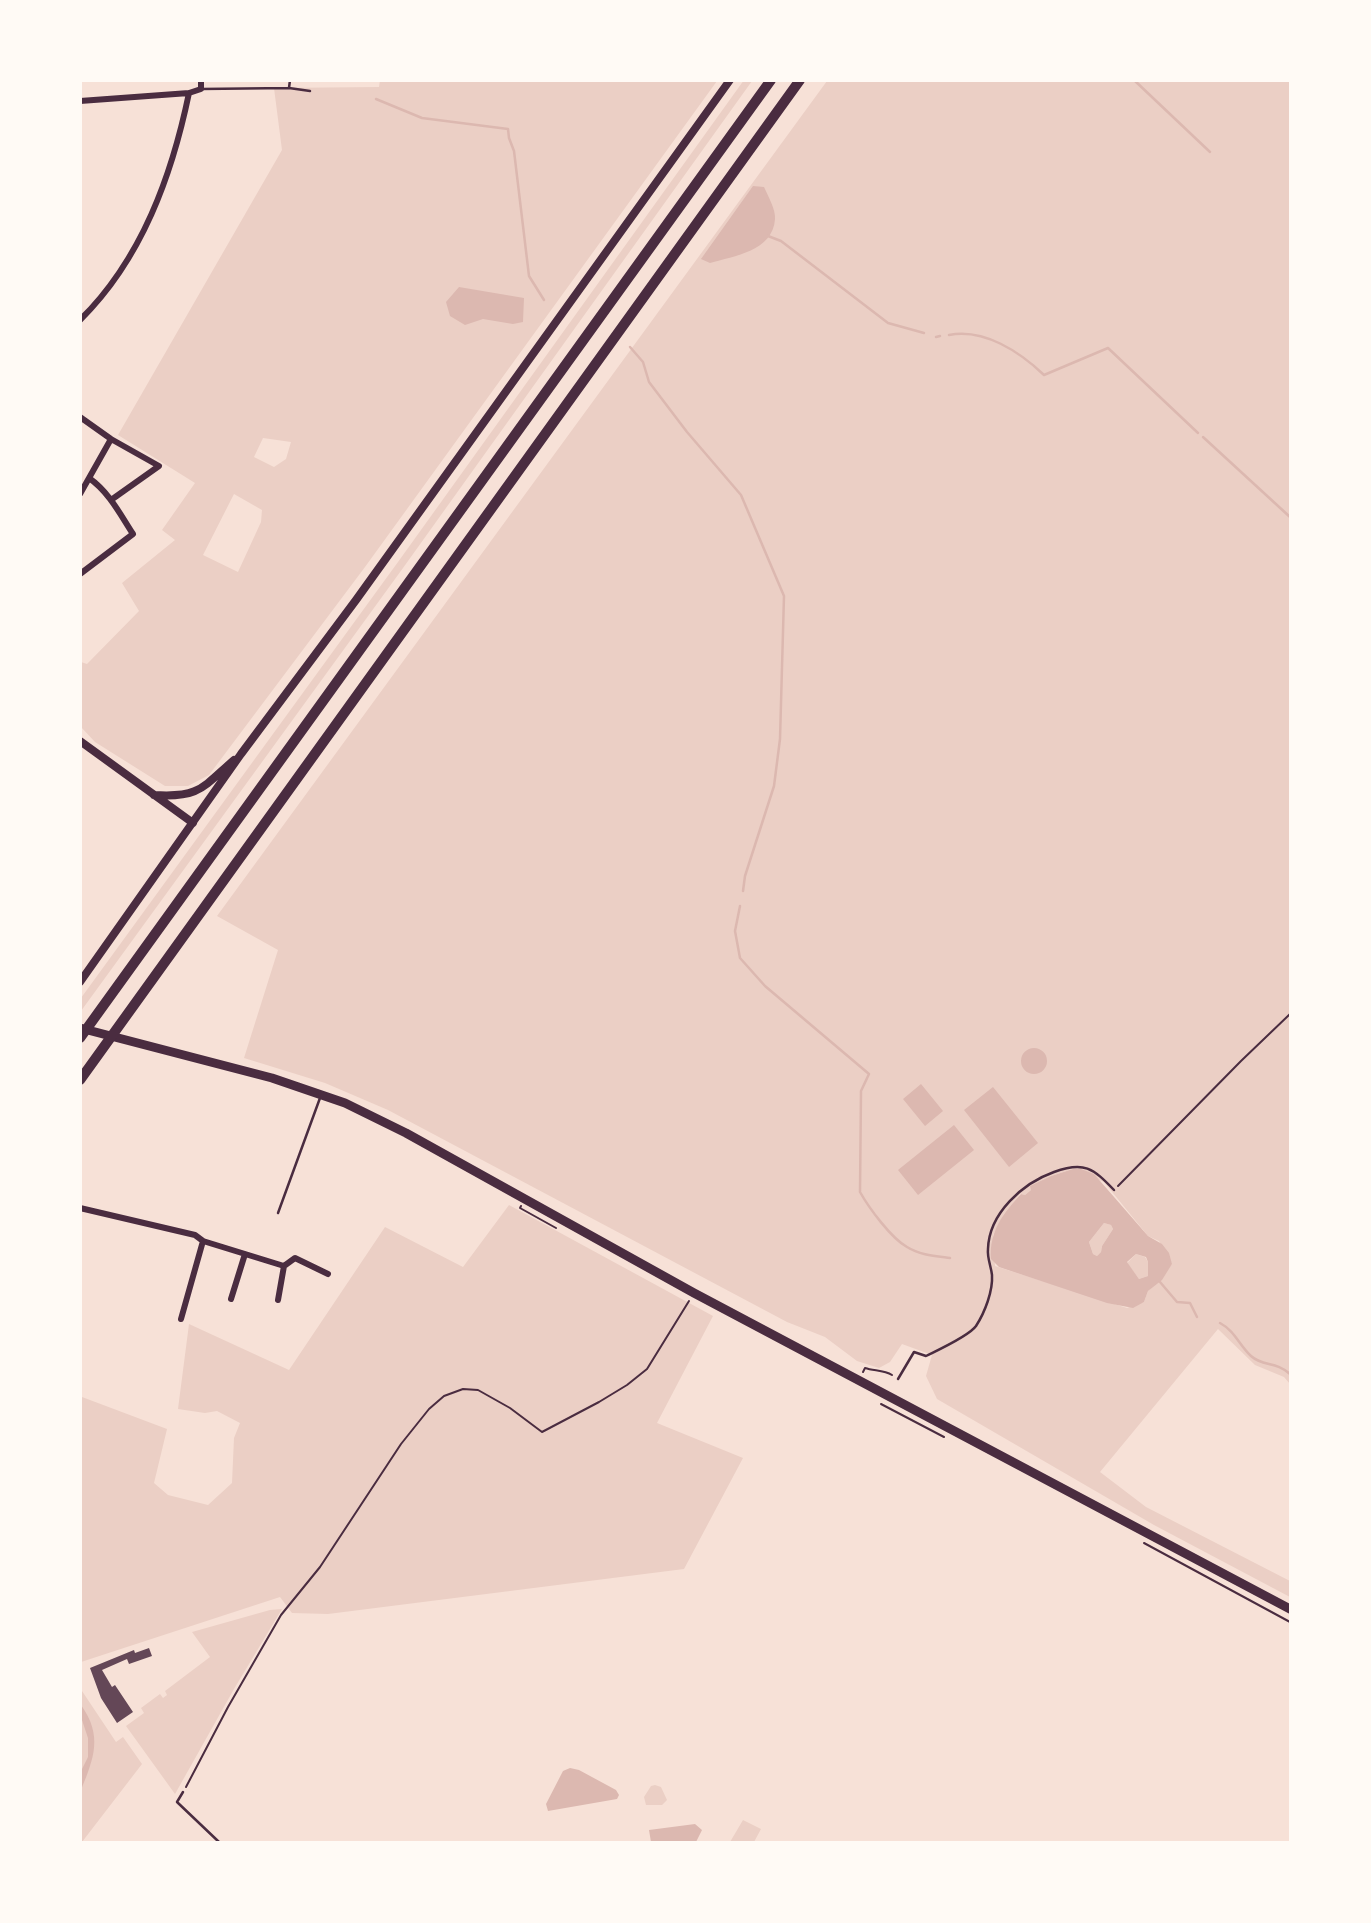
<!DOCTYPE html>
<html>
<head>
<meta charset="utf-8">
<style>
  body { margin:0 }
  #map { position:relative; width:1371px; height:1923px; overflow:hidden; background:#f7e1d7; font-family:Cabin,sans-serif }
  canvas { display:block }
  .frame { position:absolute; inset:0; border:82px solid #fffaf5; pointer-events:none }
</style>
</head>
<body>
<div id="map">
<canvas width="1371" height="1923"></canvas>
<div class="frame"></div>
</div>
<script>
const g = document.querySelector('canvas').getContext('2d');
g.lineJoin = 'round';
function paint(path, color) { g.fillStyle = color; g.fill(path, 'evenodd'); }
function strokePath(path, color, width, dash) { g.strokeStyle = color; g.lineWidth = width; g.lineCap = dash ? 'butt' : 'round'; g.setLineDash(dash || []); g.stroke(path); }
const green = new Path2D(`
  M380,80L717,81L365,567L209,775L188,786H165L95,742L81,727V662L87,664L139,611L122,583L175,540L162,530L195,483L118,435L282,150L274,88L379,87ZM263,438L291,442L286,459L274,467L254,457ZM234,494L262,510L261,522L238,572L203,555Z
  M744,80L752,81L403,568L81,1011V998L398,562Z
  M827,81H1290V1384L1284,1377L1255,1365L1218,1329L1100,1472L1146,1507L1290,1581V1597L1154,1525L937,1399L926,1376L932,1355L902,1344L890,1362L879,1368L857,1361L825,1337L787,1322L388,1110L325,1083L244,1058L278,950L217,916ZM1073,1169L1104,1182L1148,1236L1159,1241L1172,1264L1148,1291L1144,1302L1127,1308L995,1266L993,1235L1004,1214L1020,1194L1025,1195L1031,1190V1186L1051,1176Z
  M509,1205L713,1316L657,1423L743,1458L684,1569L328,1614L292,1613L280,1597L81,1662L82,1397L167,1429L154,1483L168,1495L208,1505L232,1483L234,1438L240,1423L217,1411L205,1413L178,1409L189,1324L289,1370L385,1227L463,1267Z
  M1104,1223L1111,1225L1113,1229L1102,1246L1101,1252L1097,1256L1093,1254L1089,1242Z
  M1136,1254L1145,1257L1148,1262V1276L1139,1279L1127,1263Z
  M282,1609L234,1689L175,1794L126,1726L144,1713L141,1708L160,1694L163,1698L167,1695L165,1691L210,1657L192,1632L270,1610Z
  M80,1688L116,1742L123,1737L142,1764L82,1842Z
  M655,1785L661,1787L667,1800L662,1805H646L644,1797L651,1786Z
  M743,1820L761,1829L754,1842H730Z`);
const water = new Path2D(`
  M753,186L764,187C768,196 776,210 775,219C773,251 734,256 710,263L701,259Z
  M459,287L524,298L523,322L513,324L483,319L465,325L450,316L446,302Z
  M1021 1061a13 13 0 1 1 26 0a13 13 0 1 1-26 0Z
  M921,1084L943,1111L925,1126L903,1099Z
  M993,1087L1038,1143L1009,1167L964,1110Z
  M954,1125L974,1150L918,1195L898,1170Z
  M1073,1169H1081L1094,1174L1148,1236L1162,1244L1169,1253L1172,1264L1162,1280L1148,1291L1144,1302L1133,1308L1107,1303L999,1267L991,1259C989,1232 1003,1213 1021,1194L1025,1195L1031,1190L1030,1186L1051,1176ZM1104,1223L1111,1225L1113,1229L1102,1246L1101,1252L1097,1256L1093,1254L1089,1242ZM1136,1254L1146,1257L1148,1262V1276L1139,1279L1127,1262Z
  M81,1705C103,1736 94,1758 81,1790V1771L88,1757V1738L81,1717Z
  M570,1768L579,1770L616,1790L619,1795L617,1799L548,1811L546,1804L563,1771Z
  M695,1824L702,1830L696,1842H651L649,1830Z`);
const stream = new Path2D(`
  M1134,80L1210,152
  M376,99L422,118L508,129L509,138L514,151L529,276L544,300
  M768,236L781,241L888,323L924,333
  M949,335C984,328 1020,352 1044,375L1108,348L1198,433
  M936,337L940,336
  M630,347L643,362L649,382L687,432L741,495L784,596L780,739L774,786L745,876L743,891
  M1203,437L1290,517
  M740,906L735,931L740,958L765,986L869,1074L861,1091L860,1192C869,1208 891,1238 907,1247C920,1255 935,1256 950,1258
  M1160,1282L1177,1302L1190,1303L1197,1317
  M1220,1323C1235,1331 1239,1345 1251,1356C1263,1367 1276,1361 1290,1374`);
const building = new Path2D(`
  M149,1648L152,1656L129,1664L127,1659L102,1670L112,1687L115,1685L133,1712L117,1723L101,1698L90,1668L134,1650L135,1653Z`);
const path = new Path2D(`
  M1118,1186L1241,1061L1290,1014
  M521,1206L520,1208L556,1228
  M863,1372L865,1368C874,1371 884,1370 892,1375
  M881,1404L944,1437
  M1144,1543L1290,1622
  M186,1787L228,1707L281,1615L320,1567L401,1444L429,1409L444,1396L463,1389L478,1390L510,1408L542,1432L599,1402L627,1385L647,1369L689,1301`);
const service = new Path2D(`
  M289,88L290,80
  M201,89L289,88L310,91
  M278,1213L320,1098
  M898,1379L914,1352L926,1356C938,1350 969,1336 976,1326C985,1312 993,1291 992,1275C991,1266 987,1258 988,1249C989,1213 1023,1183 1054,1172C1084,1161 1093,1168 1114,1190
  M183,1792L177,1802L219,1842`);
const minor = new Path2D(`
  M80,101L189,93L201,89V80
  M80,320C142,259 172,175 189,93
  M80,417L111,439L159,466L111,500
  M80,494L111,439
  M80,574L133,534C120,514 109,492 89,478
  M80,1208L195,1235L203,1241L284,1266L278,1300
  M284,1266L295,1258L328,1274
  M231,1299L245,1254
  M181,1319L203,1241`);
const secondary = new Path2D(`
  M80,741L193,823
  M154,795C199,798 202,788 234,760
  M80,982L241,754L356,600L730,80`);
const primary = new Path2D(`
  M80,1028L272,1078L345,1103L406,1133L694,1293L1290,1609`);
const motorway = new Path2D(`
  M80,1038L771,80
  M80,1080L800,80`);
paint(green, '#ebcfc5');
paint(water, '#dcb8b0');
strokePath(stream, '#dcb8b0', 2.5);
paint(building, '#644757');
strokePath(path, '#4a2c40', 2);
strokePath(service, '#4a2c40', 2.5);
strokePath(minor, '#4a2c40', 6);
strokePath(secondary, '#4a2c40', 8);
strokePath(primary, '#4a2c40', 9);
strokePath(motorway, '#4a2c40', 10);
</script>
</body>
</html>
